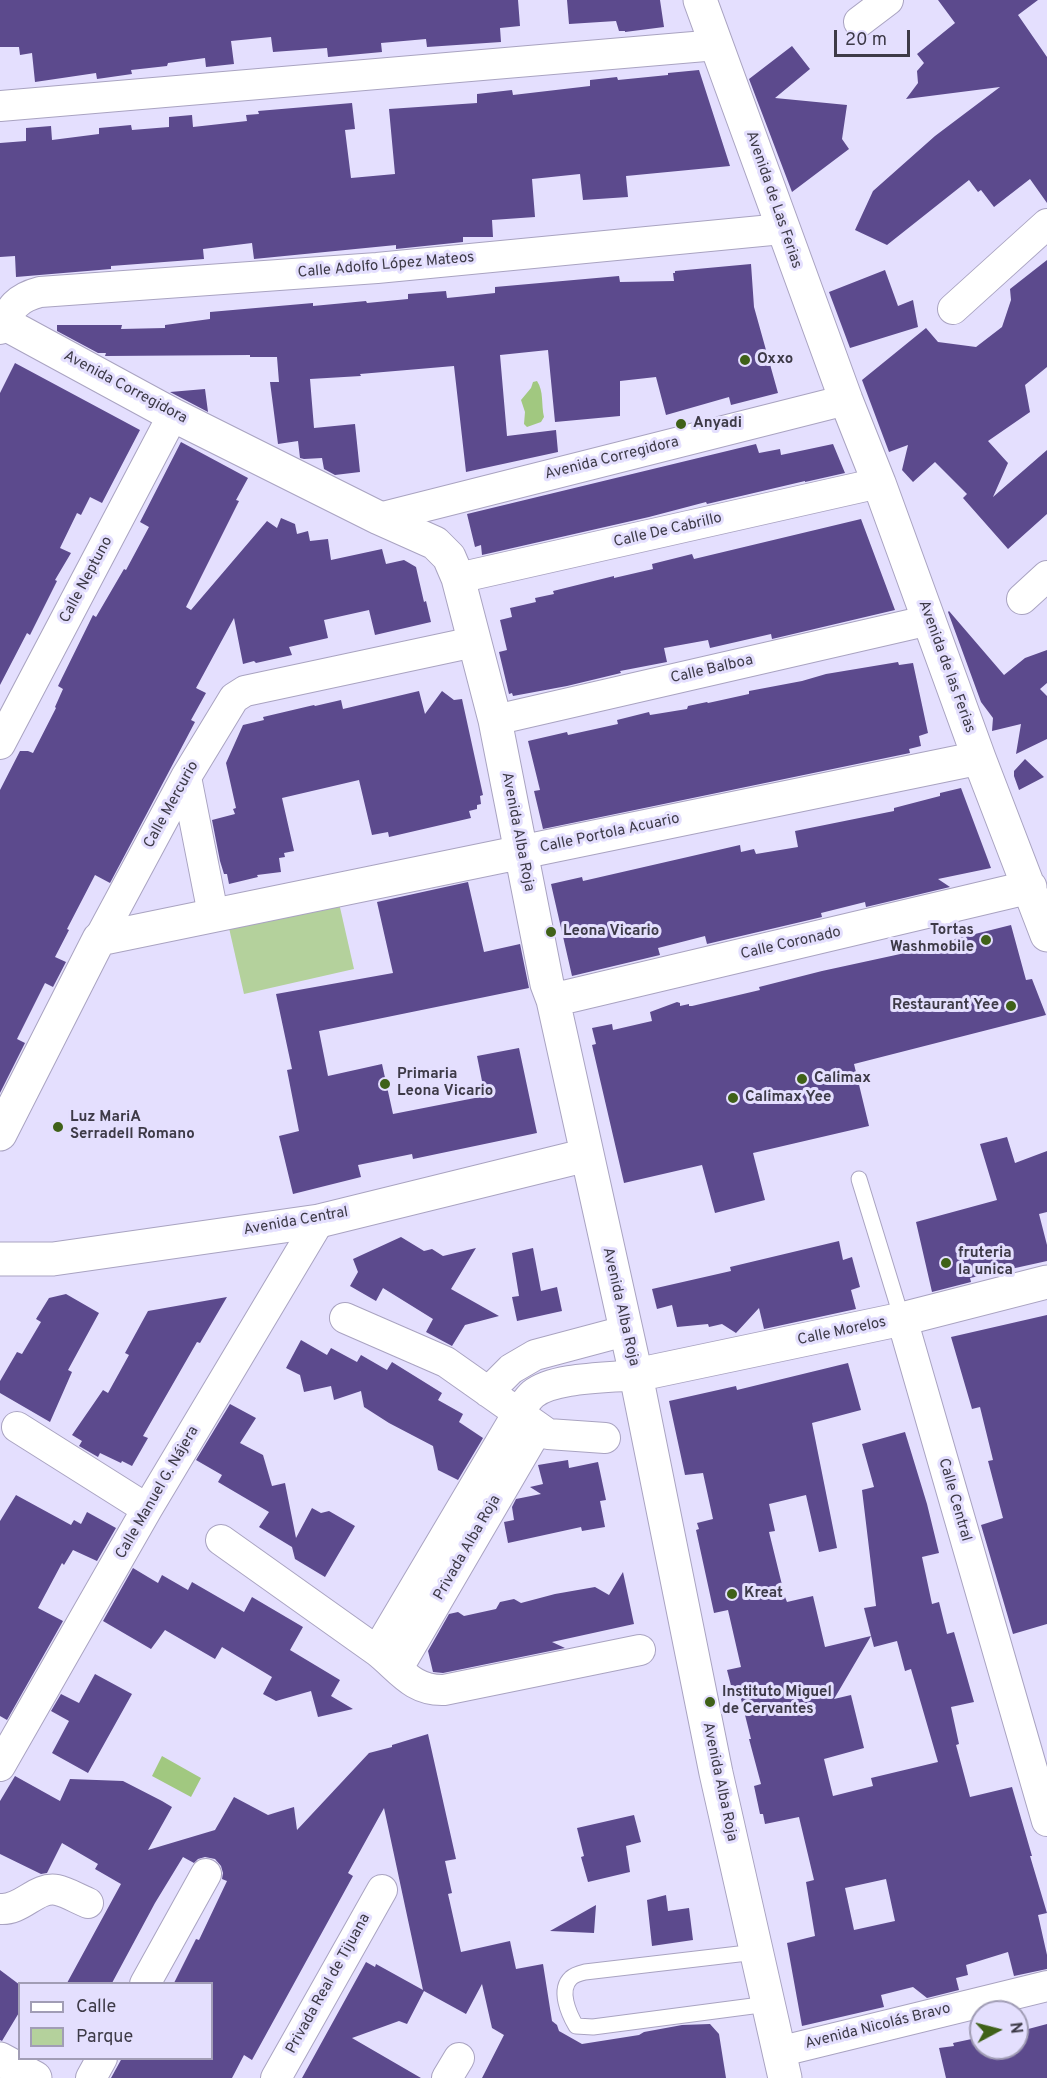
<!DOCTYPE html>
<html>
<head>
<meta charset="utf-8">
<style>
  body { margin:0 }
  #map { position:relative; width:1047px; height:2078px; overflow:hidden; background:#e4dffe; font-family:Overpass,sans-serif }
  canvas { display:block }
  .legend { position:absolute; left:18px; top:1982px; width:195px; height:78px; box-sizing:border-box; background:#e4dffe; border:2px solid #a19db5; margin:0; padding:8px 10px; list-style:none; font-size:18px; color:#3d3a47 }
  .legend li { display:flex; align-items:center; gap:12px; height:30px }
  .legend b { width:30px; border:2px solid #a19db5 }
  .north { position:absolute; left:969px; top:2000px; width:60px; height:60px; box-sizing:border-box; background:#e4dffe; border:2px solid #a19db5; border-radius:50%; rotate:83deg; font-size:16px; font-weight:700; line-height:24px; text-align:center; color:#3d3a47 }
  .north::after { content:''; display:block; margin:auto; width:21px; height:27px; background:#3f6118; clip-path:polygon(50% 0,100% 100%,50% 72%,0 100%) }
  .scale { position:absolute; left:834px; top:30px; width:76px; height:27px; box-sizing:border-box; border:3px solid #3d3a47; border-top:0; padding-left:8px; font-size:18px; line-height:21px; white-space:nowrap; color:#3d3a47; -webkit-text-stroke:4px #e4dffe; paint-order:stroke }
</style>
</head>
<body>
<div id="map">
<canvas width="1047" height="2078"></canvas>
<ul class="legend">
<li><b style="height:8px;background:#fff"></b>Calle</li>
<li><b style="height:16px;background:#b4d19c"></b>Parque</li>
</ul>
<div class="north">N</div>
<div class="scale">20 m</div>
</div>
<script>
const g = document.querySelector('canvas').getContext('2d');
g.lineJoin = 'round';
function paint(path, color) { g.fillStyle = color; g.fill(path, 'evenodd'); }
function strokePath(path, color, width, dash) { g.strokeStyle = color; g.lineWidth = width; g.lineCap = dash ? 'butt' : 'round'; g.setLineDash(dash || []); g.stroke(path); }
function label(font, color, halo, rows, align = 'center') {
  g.font = font + ' Overpass,sans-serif'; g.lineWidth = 6; g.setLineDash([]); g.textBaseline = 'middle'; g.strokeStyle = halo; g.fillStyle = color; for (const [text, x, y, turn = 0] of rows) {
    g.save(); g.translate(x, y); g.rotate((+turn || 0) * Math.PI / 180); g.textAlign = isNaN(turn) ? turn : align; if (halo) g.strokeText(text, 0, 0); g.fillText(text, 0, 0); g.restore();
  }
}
const green = new Path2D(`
  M339,903L354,969L244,994L229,928Z`);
const water = new Path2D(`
  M537,381C544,391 541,405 544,417L541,422L527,427L524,424L525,412L521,400L531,388L533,382Z
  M162,1756L201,1778L191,1797L152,1776Z`);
const building = new Path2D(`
  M0,0H518L520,26L500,28L501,42L427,47L426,39L381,43L382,52L328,57L327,48L273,52L271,37L231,41L234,64L206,67L205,58L168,63L167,66L131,70L132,74L97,79L96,73L35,82L32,53L20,55L19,47H0Z
  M567,0H660L664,27L625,32V31H619L616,21L569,24Z
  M938,0H1038L1018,15L1047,57V203L1030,179L994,207L981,190L978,192L969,180L887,245L855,230L873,191L935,136L1000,87L906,99L918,83L917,71L924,63L917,54L955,23Z
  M792,46L810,69L775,98L847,105L842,139L849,149L792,192L749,79Z
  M699,70L730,166L626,176L628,197L583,200L580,174L532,179L535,217L492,220L493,237H463V242L396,249V245L254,259L252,243L203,249L204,259L111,266V269L16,277L15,256L0,257V143L26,141V128L51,126L52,140L99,134V128L131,125L132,130L169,127V117L192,115L193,127L247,121L246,115L259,114L258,111L352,103L355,129L345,130L351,178L395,174L389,109L477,103V94L512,90L513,95L590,86V80L617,77L618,80L668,75V73Z
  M1047,260V367L1025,385L1030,412L988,441L1008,463L993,497L1047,450V514L1008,549L963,498L967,494L935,462L913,482L902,470L908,445L889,452L862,380L926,328L938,342L976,347L1002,327L1011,300L1010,289Z
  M751,264L754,307L778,393L731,405L729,397L666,415L656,377L620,381V416L555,422L548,350L500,355L507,436L556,430L558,452L466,472L454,366L360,374L361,376L310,379L314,428L355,424L360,472L335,475L324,469L322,458L304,459L300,458L298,441L278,444L270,382H279L277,357H250V355L105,356L106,353H98L57,331V325H122L121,329L165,328V325L210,319V312L313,303V306L366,301L367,303L408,299V294L446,291L447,298L467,296L495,293V287L619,276L620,282L674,281L673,273H675V271Z
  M885,270L898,306L913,300L918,327L850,348L829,292Z
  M15,363L140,430L102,503L90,497L81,515L77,513L60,548L71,553L55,580L57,581L30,635L27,633L0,685V393Z
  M205,389L208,412L170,392Z
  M181,442L248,478L236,500L239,501L186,607L191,610L267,521L277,528L281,518L295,524L297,534L308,531L310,541L328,539L331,560L382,549L386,564L404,560L416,567L424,602L426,601L431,622L375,635L369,610L324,620L328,638L289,647L292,655L256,663L254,661L243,664L234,618L196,688L206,693L191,720L195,722L145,817L110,883L95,875L67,929L69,930L55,957L66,962L53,987L45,983L17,1039L25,1043L0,1093V790L20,751H28L33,753L56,708L55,707L63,689L58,686L93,615L96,617L124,569L126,570L149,527L140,522Z
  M756,444L759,453L780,449L781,455L833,444L845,473L805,482V481L707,504L706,502L649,517L482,555L481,545L475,547L467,514Z
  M861,519L895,610L772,639L771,634L710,648L708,640L664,648L667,662L620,671L621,673L567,686L513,696L512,693L509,694L499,652L507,650L500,620L512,617L510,608L536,602L535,598L554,594L553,591L614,576V578L653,569L652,564L692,554L694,559Z
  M949,611L1004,675L1025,658L1047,650V683L1040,689L1047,696V739L1016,754L1021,724L992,731L993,718L981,702L948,612Z
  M898,662L899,665L913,663L928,733L919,736L921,746L909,749L910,753L543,829L534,791L540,790L528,741L567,732L568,735L618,724L617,720L649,712L650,715L687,709L688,706L707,702L708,703L749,694V691L802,681L826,674Z
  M419,691L425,714L442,691L454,700L462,699L483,795L480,796L481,804L477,805V809L469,811L471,818L389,837L388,832L372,835L359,780L282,798L294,851L284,853L285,857L279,858L281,872L257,875L258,877L229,884L227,874H224L220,861L212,820L235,814L233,809L236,808L226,763L243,725L264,720L263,717L314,705L315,706L341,700L343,709Z
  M1025,759L1044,777L1019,790L1014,776V771Z
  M961,788L991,868L938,879L950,887L866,907L865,902L821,913L822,917L707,944L705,936L658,948L660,955L572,976L551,884L582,877L583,881L740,845L741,852L754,849L756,854L798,847L795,831L894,811V808L940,796V793Z
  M468,882L484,952L520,944L529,988L319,1031L328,1076L382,1064L393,1114L485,1096L477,1056L519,1048L537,1133L413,1159L412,1154L358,1165L361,1177L293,1194L279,1136L299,1131L287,1070L292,1069L276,994L393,973L377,902Z
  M1011,925L1026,980L1032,979L1046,1015L854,1064L869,1126L753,1153L765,1200L715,1213L702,1165L624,1183L592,1045L596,1044L592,1028L612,1024L613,1030L652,1021L650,1012L677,1002L680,1003V1006L689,1004V1006H692L760,990L759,987L822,971L951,943V940Z
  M1007,1137L1015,1163L1047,1151V1212L1039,1214L1047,1245V1261L970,1278L971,1282L932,1292L916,1222L997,1200L980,1144Z
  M401,1237L424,1251L432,1249L443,1256L476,1248L451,1289L499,1316L465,1325L452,1346L426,1332L433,1319L383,1288L376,1301L350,1286L358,1272L353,1259Z
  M839,1241L843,1260L852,1257L860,1287L851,1290L856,1309L764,1329L759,1308L736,1333L722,1324L709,1327L708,1324L677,1327L672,1305L657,1309L652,1289L731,1271L730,1267Z
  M533,1248L541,1291L557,1287L562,1311L517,1321L512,1297L519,1296L512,1253Z
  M66,1294L99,1313L68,1370L72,1372L50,1422L0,1393V1381L17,1352L22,1354L41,1322L36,1319L49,1298Z
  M227,1297L200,1343L197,1342L143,1436L148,1438L132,1466L122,1461L121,1463L100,1453L98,1457L79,1446L82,1441L72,1435L103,1390L108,1393L129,1355L125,1353L148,1311Z
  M1047,1315V1624L1013,1634L981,1525L1003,1518L988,1461L993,1460L980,1407L972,1409L951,1337Z
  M301,1340L327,1355L331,1348L357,1362L361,1355L387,1370L392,1362L442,1393L438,1400L463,1414L459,1422L483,1438L458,1480L438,1470L433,1446L389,1423L364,1407L361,1391L334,1400L331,1386L304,1392L300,1375L286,1368Z
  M848,1363L861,1410L812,1423L837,1548L819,1552L806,1495L769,1504L775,1531L769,1532L785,1597L787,1602L813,1596L825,1647L871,1636L864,1608L876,1606L862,1490L874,1487L862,1444L905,1432L927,1504L939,1553L922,1557L932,1604L939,1602L947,1634L954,1632L974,1702L951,1707L959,1744L956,1745L970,1797L1012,1787L1032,1856H1030L1047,1913L1038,1915L1047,1955V1969L1014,1976L1008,1952L966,1965L968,1975L956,1978L959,1990L927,1998L913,1987L881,1995L884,2007L802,2026L787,1943L815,1936L806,1882L814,1880L799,1817L765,1824L763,1814H760L754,1786L761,1784L749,1739H751L740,1695L734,1697L727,1670L741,1667L728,1610L714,1613L696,1530L699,1529L697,1523L713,1519L703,1473L685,1475L669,1401L736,1386L737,1390ZM871,1636L874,1647L897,1641L905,1671L911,1669L938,1762L871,1778L873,1786L833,1796L824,1759L864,1748L851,1695L834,1699ZM886,1879L895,1921L854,1930L845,1888Z
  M230,1404L256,1418L240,1443L263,1455L272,1486L285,1483L296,1538L312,1508L321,1513L329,1511L355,1526L325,1577L295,1559L292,1547L259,1527L269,1512L218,1482L222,1475L196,1460Z
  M568,1460L569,1468L598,1462L606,1500L600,1501L605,1527L582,1531L581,1527L508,1543L504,1522L514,1520L512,1507L516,1499L541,1494L530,1487L543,1484L538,1465Z
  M16,1495L71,1525L74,1520L81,1524L87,1512L116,1528L97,1561L73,1550L64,1565L62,1563L38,1608L63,1621L7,1720L0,1716V1521Z
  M133,1568L158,1583L162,1575L188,1590L192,1582L244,1612L252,1597L303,1627L290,1650L340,1680L331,1696L353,1709L318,1717L311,1691L276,1701L263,1694L272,1677L222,1647L215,1659L165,1630L151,1649L103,1621Z
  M623,1572L634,1624L552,1642L565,1648L443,1673L433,1672L428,1651L449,1614L458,1612L464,1616L496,1609L500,1602L514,1599L521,1603L555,1594L595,1587L609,1595Z
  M95,1674L132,1694L88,1773L52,1753L69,1721L51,1711L61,1694L79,1703Z
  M428,1734L456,1859L445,1861L452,1893L448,1894L461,1952L510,1941L516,1969L543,1964L552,2021L557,2025L559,2031L582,2044L639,2035L644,2032L682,2025L710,2024L719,2034L726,2078H482L504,2035L492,2028L482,1984L466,2014L424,1991L407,2024L399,2021L352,2038L421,2078H302L366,1962L375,1967L376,1964L423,1990L384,1808L348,1873L353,1876L252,2060L244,2055L232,2078H111L122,2058H212V1983H174L196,1939L199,1940L227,1881L222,1879L223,1873L221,1866L215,1859L205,1857L198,1859L194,1863L183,1857L155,1903L112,1983H67L121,1884L95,1869L98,1864L62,1843L47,1873L41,1874L0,1854V1801L15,1776L60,1801L70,1779L123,1781L162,1801L172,1807L148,1850L215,1830L234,1797L268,1815L294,1807L297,1830L369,1753L392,1747V1745Z
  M634,1815L641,1842L626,1846L630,1872L588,1882L581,1857L584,1856L577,1828Z
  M666,1895L668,1911L689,1908L693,1940L652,1946L647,1900Z
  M596,1905L594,1933L550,1931Z
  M0,1970L20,1985V2011L2,2041L0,2040Z
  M1047,2024V2078H946L939,2048L954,2046L953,2043L981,2037V2048H1017V2032Z`);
const lane = new Path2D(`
  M859,1179L902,1319
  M756,1952L585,1972C581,1973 574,1975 571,1978C558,1990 569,2014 576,2026L593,2027L768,2004`);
const street = new Path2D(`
  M859,22L888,0
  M0,106L717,45
  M953,309L1047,224
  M0,329C11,308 16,298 40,292L377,268L782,229
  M379,518L846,400
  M458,578L879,483
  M1022,599L1047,576
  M495,720L930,620
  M0,744L173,415
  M186,777L213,914
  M99,939L186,777L234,698L245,691L474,642
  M345,1318L446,1362L548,1434L605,1438
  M902,1319L1047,1821
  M488,1392L511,1369L535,1355L625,1331
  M17,1427L147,1509
  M221,1540L377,1651C400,1669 412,1691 444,1690L640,1650
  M377,1651L518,1413C523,1407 527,1399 533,1394C554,1377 608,1378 636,1375
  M398,1668L538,1428
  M0,1766L147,1509L319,1221
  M0,1909C22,1911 36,1886 57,1890C67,1892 78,1899 88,1903
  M145,1984L206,1874
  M778,2052L1047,1986
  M91,2078L102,2058
  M276,2078L382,1890
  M447,2078L459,2058`);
const secondary = new Path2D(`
  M700,0L846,400L879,483L979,758L1047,935
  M0,321L173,415L379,518L435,543L449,557L458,578L495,720L547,984L553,1000L636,1375L716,1773L785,2078
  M553,1000L1030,887
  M0,1134L99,939L979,758
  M0,1259H53L319,1221L587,1155
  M636,1375L902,1319L1047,1282
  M0,2059L35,2078`);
const markers = [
  [745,360,6,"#3f6118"],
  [681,424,6,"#3f6118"],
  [551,932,6,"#3f6118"],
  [986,940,6,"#3f6118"],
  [1011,1006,6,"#3f6118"],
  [802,1079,6,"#3f6118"],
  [385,1084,6,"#3f6118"],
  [733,1098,6,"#3f6118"],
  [58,1127,6,"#3f6118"],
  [946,1263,6,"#3f6118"],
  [732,1594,6,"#3f6118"],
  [710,1702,6,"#3f6118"]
];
const streetNames = [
  ["Avenida de Las Ferias",773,200,71],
  ["Calle Adolfo López Mateos",386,266,-5],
  ["Avenida Corregidora",125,388,28],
  ["Avenida Corregidora",612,459,-14],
  ["Calle De Cabrillo",668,531,-13],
  ["Calle Neptuno",87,580,-62],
  ["Avenida de las Ferias",946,667,70],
  ["Calle Balboa",712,670,-13],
  ["Calle Mercurio",172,805,-61],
  ["Avenida Alba Roja",517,832,79],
  ["Calle Portola Acuario",610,834,-12],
  ["Calle Coronado",791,944,-13],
  ["Avenida Central",296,1222,-10],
  ["Avenida Alba Roja",620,1307,77],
  ["Calle Morelos",842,1332,-12],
  ["Calle Manuel G. Nájera",158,1493,-60],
  ["Calle Central",954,1500,74],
  ["Privada Alba Roja",468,1548,-60],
  ["Avenida Alba Roja",719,1782,78],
  ["Privada Real de Tijuana",329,1984,-61],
  ["Avenida Nicolás Bravo",878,2027,-14]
];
const poiNames = [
  ["Oxxo",757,360],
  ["Anyadi",693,424],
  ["Tortas",974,931,"right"],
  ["Washmobile",974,948,"right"],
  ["Leona Vicario",563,932],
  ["Restaurant Yee",999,1006,"right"],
  ["Primaria",397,1075],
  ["Leona Vicario",397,1092],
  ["Calimax",814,1079],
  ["Calimax Yee",745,1098],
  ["Luz MariA",70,1118],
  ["Serradell Romano",70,1135],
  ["fruteria",958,1254],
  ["la unica",958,1271],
  ["Kreat",744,1594],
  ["Instituto Miguel",722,1693],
  ["de Cervantes",722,1710]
];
paint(green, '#b4d19c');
paint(water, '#a1c880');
paint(building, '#5c4a8d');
strokePath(lane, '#a9a3c1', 17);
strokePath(street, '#a9a3c1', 32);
strokePath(secondary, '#a9a3c1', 35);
strokePath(lane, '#fff', 15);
strokePath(street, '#fff', 30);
strokePath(secondary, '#fff', 33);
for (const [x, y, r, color] of markers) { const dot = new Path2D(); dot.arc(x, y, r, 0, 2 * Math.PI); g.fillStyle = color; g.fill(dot); strokePath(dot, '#e4dffe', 2); }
label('15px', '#3d3a47', '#e4dffe', streetNames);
label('bold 15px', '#3d3a47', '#e4dffe', poiNames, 'left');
</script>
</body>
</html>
